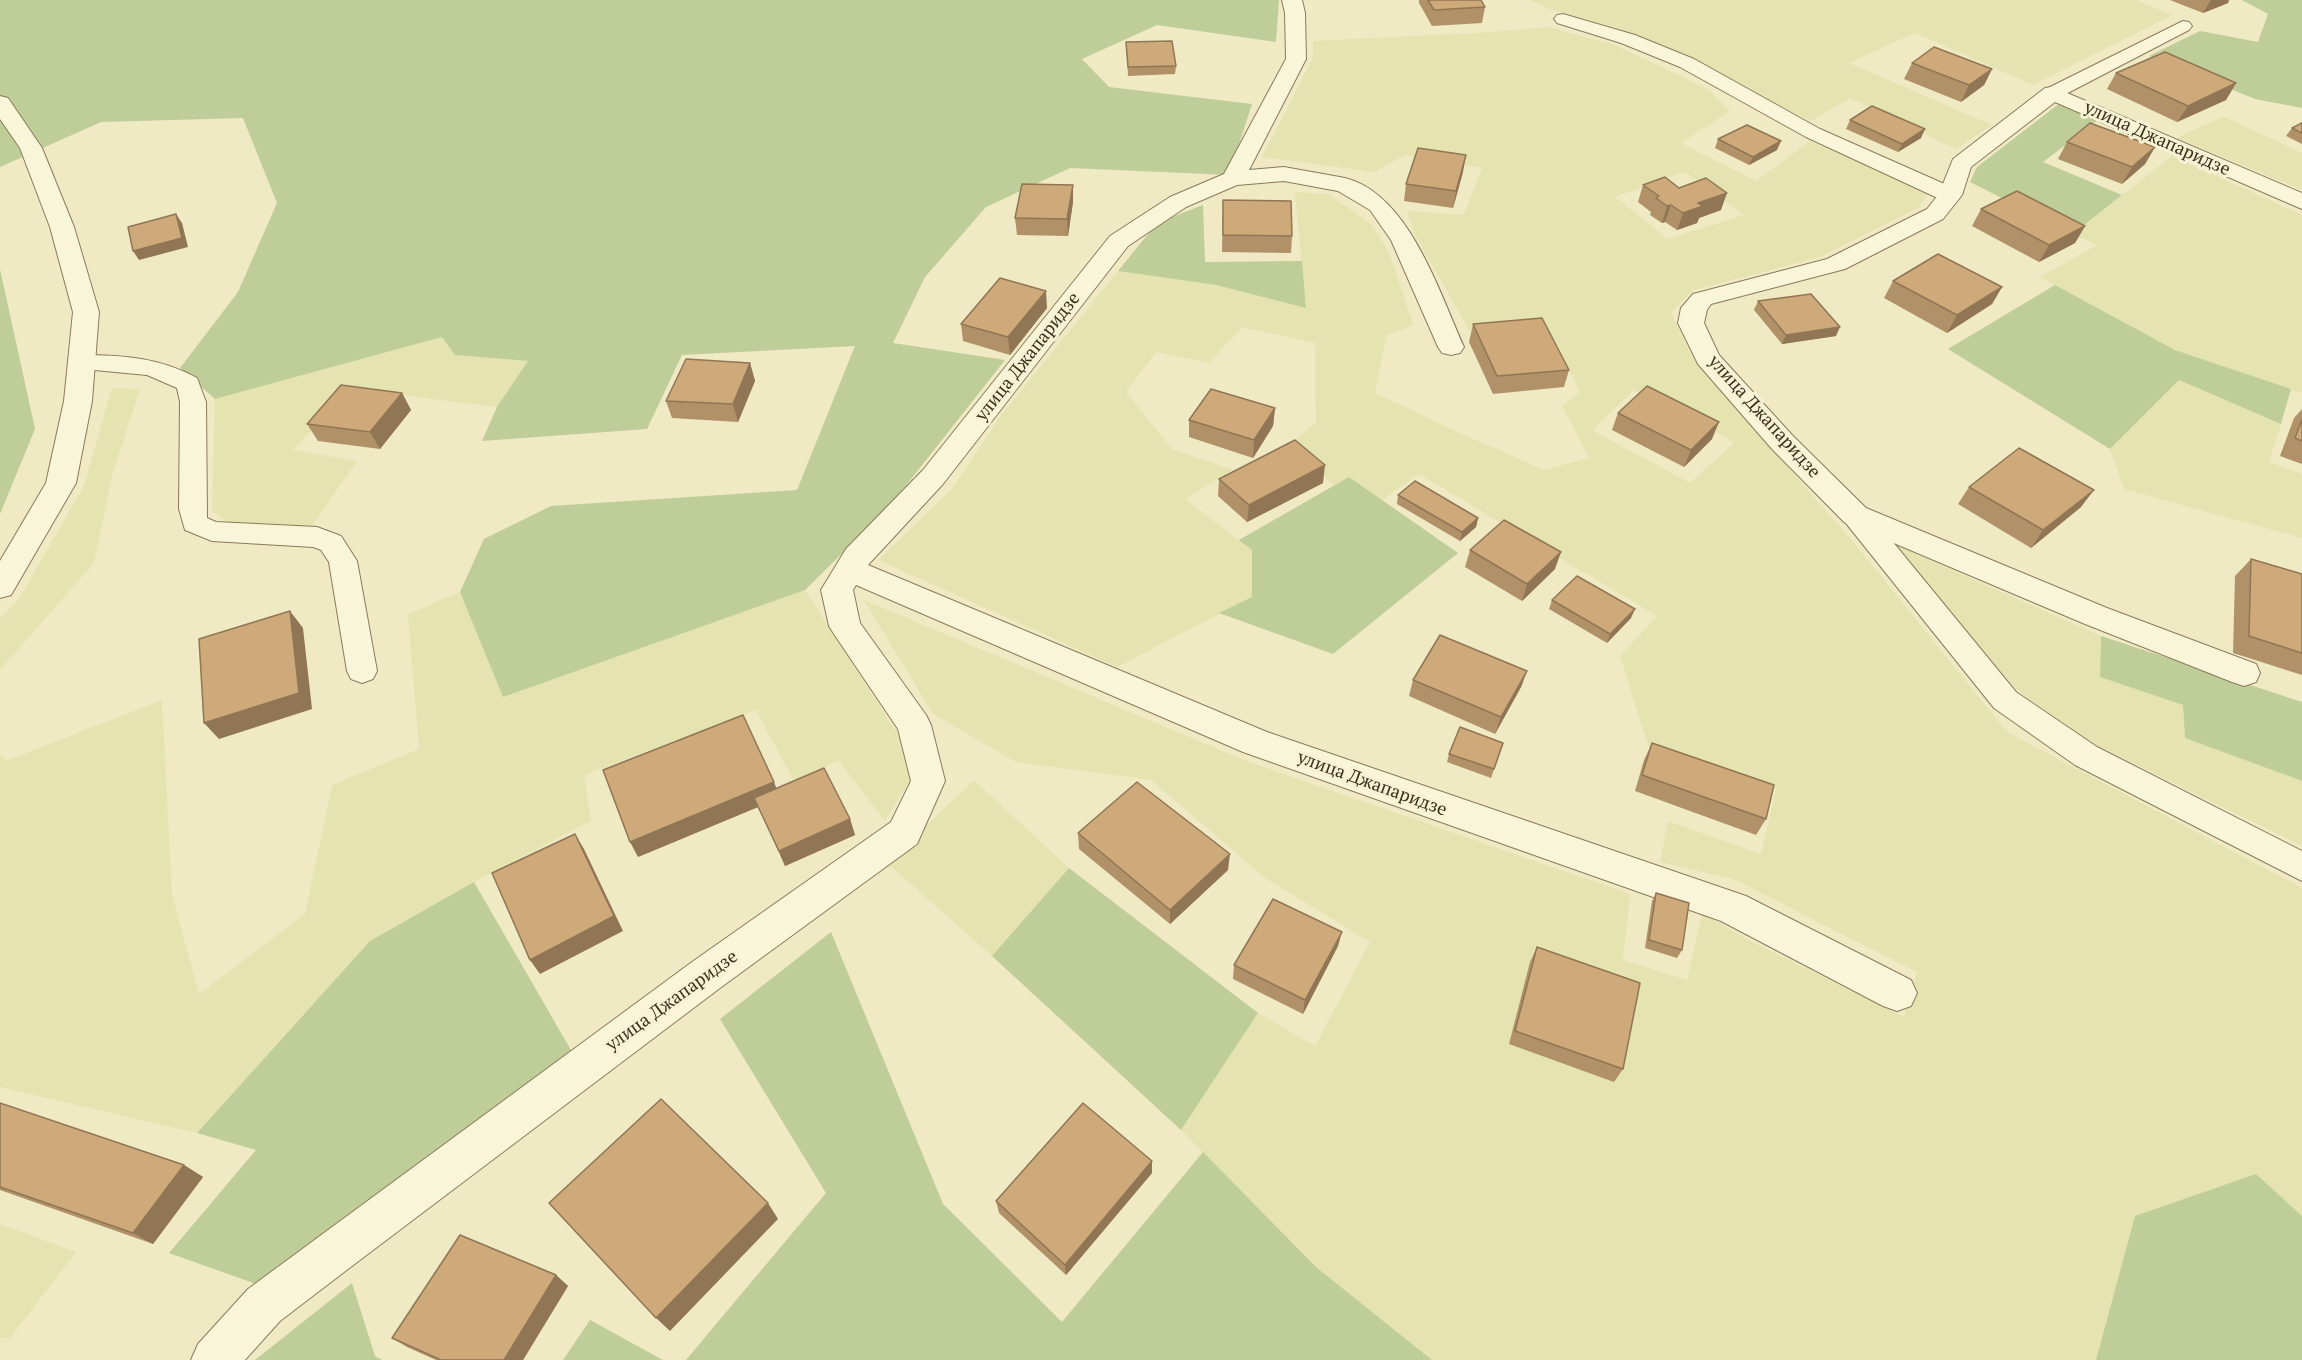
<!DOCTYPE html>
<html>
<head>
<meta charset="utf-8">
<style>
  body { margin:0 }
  canvas { display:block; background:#efe9c4 }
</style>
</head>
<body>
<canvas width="2302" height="1360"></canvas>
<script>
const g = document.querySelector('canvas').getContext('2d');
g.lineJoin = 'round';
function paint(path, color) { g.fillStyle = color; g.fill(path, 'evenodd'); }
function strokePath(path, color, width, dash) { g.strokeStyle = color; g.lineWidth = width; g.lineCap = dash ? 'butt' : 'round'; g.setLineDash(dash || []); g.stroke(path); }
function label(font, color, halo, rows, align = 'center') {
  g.font = font + ' "PT Serif",serif'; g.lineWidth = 6; g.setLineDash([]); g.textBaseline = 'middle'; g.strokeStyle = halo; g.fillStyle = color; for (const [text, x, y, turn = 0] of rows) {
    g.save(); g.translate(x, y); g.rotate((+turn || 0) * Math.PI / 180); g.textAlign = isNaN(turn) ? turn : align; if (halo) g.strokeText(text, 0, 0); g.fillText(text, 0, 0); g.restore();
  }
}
const farmland = new Path2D(`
  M1530,0H2136L2172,15L2033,85L1915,33L1849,63L1992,125L1956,149L1850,98L1811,121L1679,54L1614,27L1546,8Z
  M1548,27L1615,45L1709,90L1730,111L1681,143L1756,181L1810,141L1928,193L1918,208L1820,257L1694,290L1671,312L1692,357L1855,544L2007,732L2302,888V1216L2256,1175L2135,1216L2096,1360H1432L1316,1267L1181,1130L1258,1013L1315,1046L1370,942L1265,878L1151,780L1016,762L933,714L864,600L1249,762L1630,894L1623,960L1687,980L1702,913L1748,940L1904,1017L1917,972L1733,879L1660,862L1668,821L1761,854L1776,789L1648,746L1620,656L1657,616L1419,474L1382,500L1349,477L1334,485L1286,447L1316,423L1315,343L1242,327L1209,363L1156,352L1126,392L1172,449L1233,470L1185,499L1252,550V597L1117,667L878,560L951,490L1002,414L1118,271L1216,285L1306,308L1295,192L1328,194L1370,223L1388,250L1413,325L1386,336L1375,393L1460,433L1544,470L1589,458L1562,406L1580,392L1545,324L1469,330L1414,233L1407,211L1464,215L1482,168L1405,155L1374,172L1262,157L1313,58V41L1493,32ZM1685,172L1744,215L1668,239L1615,197ZM1634,390L1734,442V443L1690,483L1592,430Z
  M2223,116L2302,153V190L2177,138Z
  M2172,156L2302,215V393L2175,350L2040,277L2097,245L2073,234Z
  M442,337L455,355L528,361L497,407L351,389L293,450L357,461L310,529L229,523L212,511L215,399Z
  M2179,380L2281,424L2269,462L2302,474V538L2124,489L2110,449Z
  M112,388L140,389L113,472L94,563L0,670V618L19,599L84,486Z
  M1893,544L2101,636L2100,677L2183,705L2185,738L2302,781V846L2092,743L2016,689Z
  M805,590L899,736L911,778L885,821L838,760L795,783L756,710L584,775L591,821L474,882L370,941L197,1133L0,1087V753L6,761L162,700L172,895L199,994L305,914L332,785L419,749L408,614L460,592L503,697Z
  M974,780L1069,868L992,956L887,863Z
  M0,1224L76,1252L10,1338H0Z`);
const green = new Path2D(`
  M0,0H1279L1276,42L1157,25L1082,59L1109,87L1252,104L1229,175L1070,168L986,207L925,277L893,343L1005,360L889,507L805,590L503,697L460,592L484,539L551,506L797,490L855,346L682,355L647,429L482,441L497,407L528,361L455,355L442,337L215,399L180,368L238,292L277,203L243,118L101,122L0,167Z
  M2242,0H2302V108L2255,99L2149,56L2200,31L2258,42L2268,14Z
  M2060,103L2098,120L2043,162L2122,195L2073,234L1970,182L1977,167Z
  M1203,205L1205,262L1302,261L1306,308L1216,285L1118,271L1157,223Z
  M0,269L35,429L0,514Z
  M2055,285L2175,350L2291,389L2281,424L2179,380L2110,449L1948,349Z
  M1349,477L1458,553L1333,654L1219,613L1252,597V550L1239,540Z
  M2101,636L2302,702V781L2185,738L2183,705L2100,677Z
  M1069,868L1258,1013L1181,1130L992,956Z
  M474,882L572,1052L259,1285L169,1253L256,1150L197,1133L370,941Z
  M831,932L943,1204L1062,1322L1203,1152L1316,1267L1432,1360H686L826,1193L720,1019Z
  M2256,1174L2302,1216V1360H2096L2135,1216Z
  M352,1283L375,1356L382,1360H255Z
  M590,1320L663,1360H563Z`);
const service = new Path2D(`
  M1563,14L1635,35L1694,59L1820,129L1958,190L1961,195L1958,200L1950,201L1942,200L1806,137L1680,67L1621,43L1557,23L1554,19L1557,15Z
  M2183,21L2189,22L2192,26L2189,30L2060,97H2046L2043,93L2046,89Z
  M82,355C123,355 161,358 197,378L206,402L207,518L216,522L317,527L341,536L357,561L377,671L373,679L362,683L351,679L347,671L329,562L321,550L313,547L212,541L185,530L179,509L180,402L177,388L147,375L73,368L70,363L73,358Z
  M1855,506L1865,508L2016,692L2097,747L2302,851V881L2075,765L1994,708L1845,522L1841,515L1845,508Z`);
const minor = new Path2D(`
  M1282,0H1302L1305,13L1306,59L1249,170L1284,167L1345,178C1409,194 1439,292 1464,347L1460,353L1451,355L1442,353L1438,347L1391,240L1370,210L1338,191L1284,181L1237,185L1186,207L1128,246L943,484L868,565L1267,732L1746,896L1911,980L1917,993L1911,1006L1897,1011L1883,1006L1721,921L1243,752L856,585L853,590L860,623L926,715L931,725L945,781L917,844L720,988L352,1266L280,1321L245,1360H191L198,1344L248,1289L692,962L891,822L911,781L898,729L834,634L829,626L821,590L846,549L923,470L1110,236L1170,197L1224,174L1286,59L1285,13Z
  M2053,87L2302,193V209L2055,102L1971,167L1962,195L1943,219L1845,269L1711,304L1707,310L1704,323L1719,355L1792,435L1866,508L2107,608L2256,664L2260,673L2256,682L2244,686L2232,682L2085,624L1844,522L1772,449L1698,364L1678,323L1681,308L1693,294L1827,259L1927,209L1939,194L1953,159L2045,88Z`);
const tertiary = new Path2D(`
  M0,96L8,98L42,148L74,227L99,312L92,401L76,483L11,595L0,598V561L46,483L64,401L73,312L50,227L20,148L0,119Z`);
const wall = new Path2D(`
  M1419,0H1481L1485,7L1482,23L1432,26L1419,3Z
  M2170,0H2229L2228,3L2203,13Z
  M1126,42L1176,66L1175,74L1128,76Z
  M1912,63L1992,69L1984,85L1961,102L1904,79Z
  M2116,73L2236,83L2226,100L2177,122L2107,89Z
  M1850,120L1921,138L1898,152L1846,129Z
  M2302,123V144L2286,136L2292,128Z
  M1718,139L1777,150L1749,165L1715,148Z
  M2067,142L2155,147L2145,164L2122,184L2058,159Z
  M1463,172L1453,208L1404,201L1406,184Z
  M1073,185V202L1068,236L1017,235L1015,218Z
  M1643,185L1679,188L1721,210L1699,218L1697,223L1677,230L1665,222L1662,223L1650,215L1651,212L1638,202Z
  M1223,200L1292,236L1291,253L1222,252Z
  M1981,209L2085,226L2075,243L2039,262L1972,226Z
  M1893,281L2002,287L1992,304L1947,333L1884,298Z
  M1758,301L1836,336L1782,344L1754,310Z
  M1047,308L1010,355L963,341L961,324Z
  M1473,324L1569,370L1564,387L1493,394L1469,342Z
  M750,363L755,381L738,422L672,418L666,401Z
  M402,393L411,410L380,449L318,441L307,424Z
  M1275,408L1273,426L1253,458L1189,437V420Z
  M2302,409V464L2280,456L2294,418Z
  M1618,413L1712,439L1684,467L1612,430Z
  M1219,479L1323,483L1247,522L1218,496Z
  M1969,487L2081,507L2031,548L1958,504Z
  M1398,495L1478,518L1476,527L1460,541L1397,504Z
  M1470,550L1555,569L1522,601L1465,567Z
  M2251,559L2302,574V675L2233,653L2235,576Z
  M1552,600L1631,618L1607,643L1549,609Z
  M1527,671L1521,687L1495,734L1409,696L1413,680Z
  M1503,743L1491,778L1447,762L1449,754Z
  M1652,743L1766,819L1756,835L1635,791L1644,760Z
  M776,788L850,819L855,835L785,866L758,807L638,857Z
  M1078,833L1228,870L1170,924L1079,849Z
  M1656,893L1682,950L1677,958L1645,948L1652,901Z
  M1338,946L1303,1014L1233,979L1234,965Z
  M1537,947L1623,1069L1614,1082L1509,1044L1530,962Z
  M0,1103L184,1165L203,1177L153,1244L0,1190Z
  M1152,1161V1173L1066,1275L999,1213L996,1201Z
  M556,1275L568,1286L523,1360H436L407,1347L392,1338Z`);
const shadedWall = new Path2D(`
  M2211,0H2229L2228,3L2203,13Z
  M1992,69L1984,85L1961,102L1969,85Z
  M2236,83L2226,100L2177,122L2188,106Z
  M1925,129L1921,138L1898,152L1902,144Z
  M1781,141L1777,150L1749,165L1753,157Z
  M2155,147L2145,164L2122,184L2132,167Z
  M1466,155L1463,172L1453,208L1456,191Z
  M1073,185V202L1068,236L1067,219Z
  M1727,193L1721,210L1699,218L1697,223L1677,230L1683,213L1698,203Z
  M1671,205L1665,222L1662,223L1667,206Z
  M176,214L182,223L188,247L139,260L133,251Z
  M2085,226L2075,243L2039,262L2049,245Z
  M2002,287L1992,304L1947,333L1957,315Z
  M1046,291L1047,308L1010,355L1008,337Z
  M1840,327L1836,336L1782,344L1786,335Z
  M750,363L755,381L738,422L733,404Z
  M402,393L411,410L380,449L370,432Z
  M1275,408L1273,426L1253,458L1254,440Z
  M1719,422L1712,439L1684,467L1691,450Z
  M1325,465L1323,483L1247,522L1249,505Z
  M2094,490L2081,507L2031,548L2043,530Z
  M1478,518L1476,527L1460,541L1462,532Z
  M1561,552L1555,569L1522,601L1527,584Z
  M1635,609L1631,618L1607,643L1610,634Z
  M290,611L303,628L312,709L219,739L204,723Z
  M1527,671L1521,687L1495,734L1501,717Z
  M774,782L780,798H754L758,807L638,857L630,842Z
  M850,819L855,835L785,866L779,851Z
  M575,834L584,849L623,931L540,974L530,960Z
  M1230,854L1228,870L1170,924V910Z
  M1342,932L1338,946L1303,1014L1305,1000Z
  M1152,1161V1173L1066,1275L1065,1265Z
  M184,1165L203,1177L153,1244L133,1233Z
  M768,1203L778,1219L670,1331L656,1318Z
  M556,1275L568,1286L523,1360H504Z`);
const building = new Path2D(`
  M1428,0H1481L1485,7L1434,10Z
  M1172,41L1176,66L1128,67L1126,42Z
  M1934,47L1992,69L1969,85L1912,63Z
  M2165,52L2236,83L2188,106L2116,73Z
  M1872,106L1925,129L1902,144L1850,120Z
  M2090,123L2155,147L2132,167L2067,142Z
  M2302,123V133L2292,128Z
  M1747,125L1781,141L1753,157L1718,139Z
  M1418,148L1466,155L1456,191L1406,184Z
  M1665,177L1679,188L1706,178L1727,193L1698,203L1703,206L1683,213L1671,205L1667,206L1656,198L1659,196L1643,185Z
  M1022,184L1073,185L1067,219L1015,218Z
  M2017,191L2085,226L2049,245L1981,209Z
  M1223,200L1291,201L1292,236L1223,235Z
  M176,214L182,238L133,251L128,227Z
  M1938,254L2002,287L1957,315L1893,281Z
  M1000,278L1046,291L1008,337L961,324Z
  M1811,294L1840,327L1786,335L1758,301Z
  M1542,318L1569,370L1497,376L1473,324Z
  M686,359L750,363L733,404L666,401Z
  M341,385L402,393L370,432L307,424Z
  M1647,386L1719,422L1691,450L1618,413Z
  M1211,389L1275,408L1254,440L1189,420Z
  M2302,419V441L2295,438Z
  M1295,440L1325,465L1249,505L1219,479Z
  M2019,448L2094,490L2043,530L1969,487Z
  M1415,481L1478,518L1462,532L1398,495Z
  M1504,520L1561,552L1527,584L1470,550Z
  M2251,559L2302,574V653L2249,636Z
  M1577,576L1635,609L1610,634L1552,600Z
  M290,611L299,693L204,723L199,639Z
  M1440,635L1527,671L1501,717L1413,680Z
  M743,715L774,782L630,842L603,770Z
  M1460,727L1503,743L1494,769L1449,754Z
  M1652,743L1774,785L1766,819L1642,775Z
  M824,768L850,819L779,851L754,798Z
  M1137,782L1230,854L1170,910L1078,833Z
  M575,834L614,916L530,960L492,873Z
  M1656,893L1689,903L1682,950L1649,940Z
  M1273,899L1342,932L1305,1000L1234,965Z
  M1537,947L1640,983L1623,1069L1515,1031Z
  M661,1099L768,1203L656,1318L549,1203Z
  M0,1103L184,1165L133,1233L0,1187Z
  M1083,1103L1152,1161L1065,1265L996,1201Z
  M460,1235L556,1275L504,1360H441L392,1338Z`);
const streetNames = [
  ["улица Джапаридзе",2157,139,24],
  ["улица Джапаридзе",1028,357,-52],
  ["улица Джапаридзе",1764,417,48],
  ["улица Джапаридзе",1372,784,20],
  ["улица Джапаридзе",672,1001,-36]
];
paint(farmland, '#e5e4b1');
paint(green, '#bfcd98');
strokePath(service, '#8a7b5a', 2);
strokePath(minor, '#8a7b5a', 2);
strokePath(tertiary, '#8a7b5a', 2);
paint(service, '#f9f5d8');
paint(minor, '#f9f5d8');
paint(tertiary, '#f9f5d8');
paint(wall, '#b19168');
paint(shadedWall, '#907655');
paint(building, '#cea979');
strokePath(building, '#907655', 1.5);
label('18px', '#3a301e', '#f6f2d4', streetNames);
</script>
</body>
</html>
